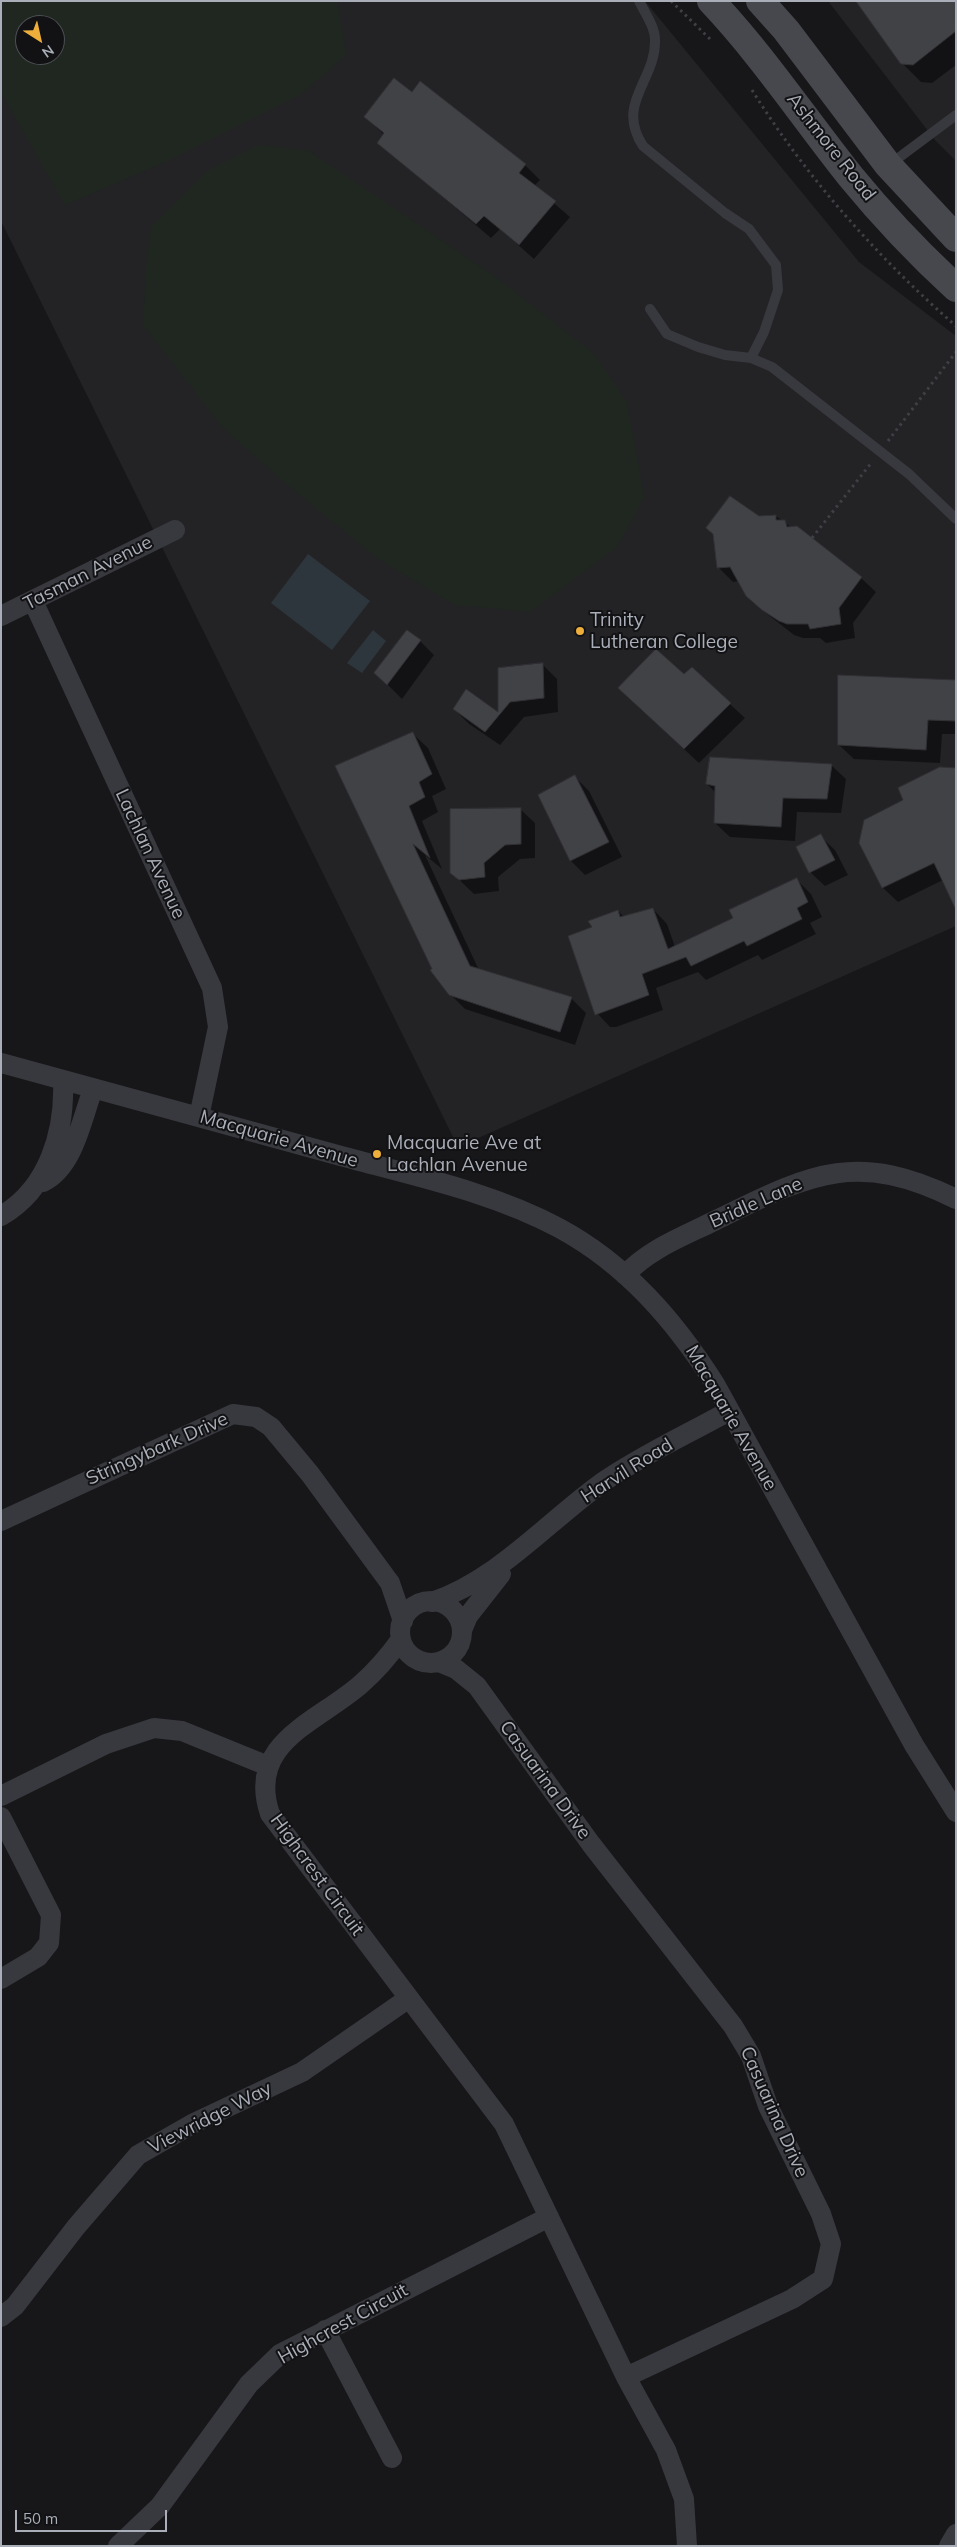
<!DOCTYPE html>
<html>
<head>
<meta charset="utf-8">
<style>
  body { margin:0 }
  #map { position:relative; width:957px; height:2547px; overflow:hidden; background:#171719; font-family:Mulish,sans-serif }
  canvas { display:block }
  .frame { position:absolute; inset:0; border:2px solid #a9aeb8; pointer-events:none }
  .north { position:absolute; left:15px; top:15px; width:50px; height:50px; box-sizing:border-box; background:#121214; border:1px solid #4e5056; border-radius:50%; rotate:145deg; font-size:14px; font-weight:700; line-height:20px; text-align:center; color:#a9aeb8 }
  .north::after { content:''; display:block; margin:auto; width:18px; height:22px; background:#edae3b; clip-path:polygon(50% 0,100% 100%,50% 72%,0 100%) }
  .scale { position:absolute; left:15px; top:2510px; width:152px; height:22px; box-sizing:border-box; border:2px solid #a9aeb8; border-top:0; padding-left:6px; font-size:15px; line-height:18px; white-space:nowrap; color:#a9aeb8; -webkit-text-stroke:4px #121214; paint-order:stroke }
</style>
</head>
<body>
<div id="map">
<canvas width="957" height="2547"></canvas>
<div class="frame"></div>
<div class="north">N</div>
<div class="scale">50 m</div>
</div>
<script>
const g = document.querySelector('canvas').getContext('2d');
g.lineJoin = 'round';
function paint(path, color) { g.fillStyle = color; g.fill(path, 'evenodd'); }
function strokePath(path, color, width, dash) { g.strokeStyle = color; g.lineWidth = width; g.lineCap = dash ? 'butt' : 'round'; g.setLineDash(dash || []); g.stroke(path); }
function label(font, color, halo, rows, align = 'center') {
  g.font = font + ' Mulish,sans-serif'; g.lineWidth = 4; g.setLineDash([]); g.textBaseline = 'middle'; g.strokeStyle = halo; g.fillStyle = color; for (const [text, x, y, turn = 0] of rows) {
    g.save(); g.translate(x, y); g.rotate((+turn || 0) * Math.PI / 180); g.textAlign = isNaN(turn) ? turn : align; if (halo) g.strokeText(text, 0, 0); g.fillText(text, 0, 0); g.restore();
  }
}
const built = new Path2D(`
  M1,1H645L859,262L956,336V926L458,1147L1,221ZM25,25H55V55H25Z
  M828,1H956V161L935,140Z`);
const green = new Path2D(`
  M1,1H337L346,55L301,94L163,163L65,205L1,92ZM25,25H55V55H25Z
  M259,145L309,151L497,278L593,353L627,402L644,497L618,546L530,612L455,605L380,560L290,487L224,429L143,325L146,267L152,226L209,170Z`);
const water = new Path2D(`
  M308,554L370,601L332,650L271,603Z
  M373,630L386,641L362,673L347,663Z`);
const shadow = new Path2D(`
  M956,1V65L932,83L921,82L902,63Z
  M420,83L525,165L540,180L534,186L570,217L534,259L500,229L491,238L379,143L384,135L366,117L412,94Z
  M776,516L861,578L876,592L853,623L855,638L826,643L820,638H803L794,635L762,610L739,581L733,582L718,567L759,518Z
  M420,641L434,655L402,699L376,673Z
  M543,665L557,679L558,712L524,717L500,745L469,724L454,709L500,714Z
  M692,669L745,718L699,763L634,703L684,675Z
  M956,681V734H942L940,763L854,759L839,745Z
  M413,734L428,748L446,789L432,796L438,812L422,821L442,869L425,855L479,970L571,998L586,1013L575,1045L465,1009L450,994L434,969L337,767Z
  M831,765L846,779L841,813L797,812L795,841L730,837L715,823L716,793L707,784Z
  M575,777L589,791L622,857L585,875L571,861Z
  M905,801L943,880L898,902L883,888L860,842Z
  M520,809L535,823V858L520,859L498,877L499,891L474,894L451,872Z
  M820,836L835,850L848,875L825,886L810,872Z
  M797,880L811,894L822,917L810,923L816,934L762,960L758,955L706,980L698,972L656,988L663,1010L616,1027H610L596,1012L593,928L618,911L624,917L653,909L667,924L675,947L735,919Z`);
const building = new Path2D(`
  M856,1H956V31L913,65L901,64Z
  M394,78L412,92L420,81L526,164L519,173L556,201L519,245L484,216L476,224L377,143L384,133L364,117Z
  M730,496L759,516L776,515V520H785L787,527L797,526L862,577L839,608L841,624L810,629L808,624H787L779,621L762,610L746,596L730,567L717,568L713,534L706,528Z
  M407,630L421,640L387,685L374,673Z
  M656,649L684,674L692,667L731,703L684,749L618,688Z
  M543,663L544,698L510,702L485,732L453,709L466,689L498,712V668Z
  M838,675L956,680V721L928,720L926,750L838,745Z
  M413,732L432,774L419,782L425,797L409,806L430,858L413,844L470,966L572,997L560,1032L449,995L430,970L432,969L335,766Z
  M710,757L832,764L827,799L783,798L781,827L714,823L715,786L706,784Z
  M940,767L956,768V910L934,863L882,888L859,843L864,820L903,800L898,788Z
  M575,775L609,842L570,861L538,795Z
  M521,808V844L505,845L484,863L485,877L459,880L450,873V809Z
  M821,834L835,860L809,873L796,847Z
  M797,878L808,902L797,908L802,919L747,946L744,941L691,966L686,957L642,974L649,995L595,1015L568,936L592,927L588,921L618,910L620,917L653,908L668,949L733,918L729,910Z`);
const path = new Path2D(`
  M671,1L710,39
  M752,90C806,177 879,259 956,326
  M888,441L956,352
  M812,538L872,462`);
const service = new Path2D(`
  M639,1C645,13 655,27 655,40C656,81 615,103 643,146L725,213L749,229L776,265L778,290L764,332L751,358
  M889,165L956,115
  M650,309L667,334L698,347L725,355L751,358L772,367L909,474L956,519`);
const minor = new Path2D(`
  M33,601L212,988L218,1027L199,1117
  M1,616L175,530
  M1,1063C114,1094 227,1125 341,1156C414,1176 492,1192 559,1228C626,1264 675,1321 715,1384L914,1745L956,1812
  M43,1182C74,1167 82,1118 93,1089
  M1,1216C48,1189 65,1133 63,1081
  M625,1275C649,1249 682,1237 712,1222C807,1176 853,1148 956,1199
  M1,1521L233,1414L256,1417L271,1427L310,1474L390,1583L403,1621
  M400 1632a31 31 0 1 1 62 0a31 31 0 1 1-62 0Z
  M432,1602C499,1579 547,1522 603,1482C642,1455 688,1434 729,1411
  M462,1630L468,1616L501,1574
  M401,1639C389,1656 375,1672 360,1685C316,1723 246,1743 270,1814L504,2124L626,2377L666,2450L684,2499L687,2546
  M439,1662L456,1669L477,1686L591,1844L733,2026L751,2056L768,2106L821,2214L831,2244L823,2279L792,2299L626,2377
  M1,1796L106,1744L154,1728L182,1731L268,1766
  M1,1817L51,1915L49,1943L38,1957L1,1979
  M1,2317L15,2306L76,2227L138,2155L194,2123L302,2072L409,1998
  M325,2330L392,2458
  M118,2546L160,2506L249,2384L280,2354L549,2217
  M949,2546L956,2534`);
const secondary = new Path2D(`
  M711,1C763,56 804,118 851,177C883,216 919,254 956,288
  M760,1L786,30L888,165L956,238`);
const markers = [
  [580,631,5,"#edae3b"],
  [377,1154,5,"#edae3b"]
];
const streetNames = [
  ["Ashmore Road",831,147,52],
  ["Tasman Avenue",88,573,-27],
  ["Lachlan Avenue",150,854,65],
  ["Macquarie Avenue",279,1139,16],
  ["Bridle Lane",756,1203,-24],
  ["Macquarie Avenue",731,1418,60],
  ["Stringybark Drive",157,1449,-24],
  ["Harvil Road",627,1471,-32],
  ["Casuarina Drive",545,1780,54],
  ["Highcrest Circuit",317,1875,54],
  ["Casuarina Drive",774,2112,66],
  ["Viewridge Way",210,2118,-27],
  ["Highcrest Circuit",343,2324,-29]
];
const poiNames = [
  ["Trinity",590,620],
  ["Lutheran College",590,642],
  ["Macquarie Ave at",387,1143],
  ["Lachlan Avenue",387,1165]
];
paint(built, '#232326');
paint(green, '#1f2720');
paint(water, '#2d363c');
paint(shadow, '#0007');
paint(building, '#414246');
strokePath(building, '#313135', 1);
strokePath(path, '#3e4045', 3, [2.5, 4]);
strokePath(service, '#38393e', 10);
strokePath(minor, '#38393e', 20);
strokePath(secondary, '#46484e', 28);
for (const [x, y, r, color] of markers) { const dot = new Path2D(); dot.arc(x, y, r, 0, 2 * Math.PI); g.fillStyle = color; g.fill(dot); strokePath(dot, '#121214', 2); }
label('19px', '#a9aeb8', '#121214', streetNames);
label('19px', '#a9aeb8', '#121214', poiNames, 'left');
</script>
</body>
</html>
